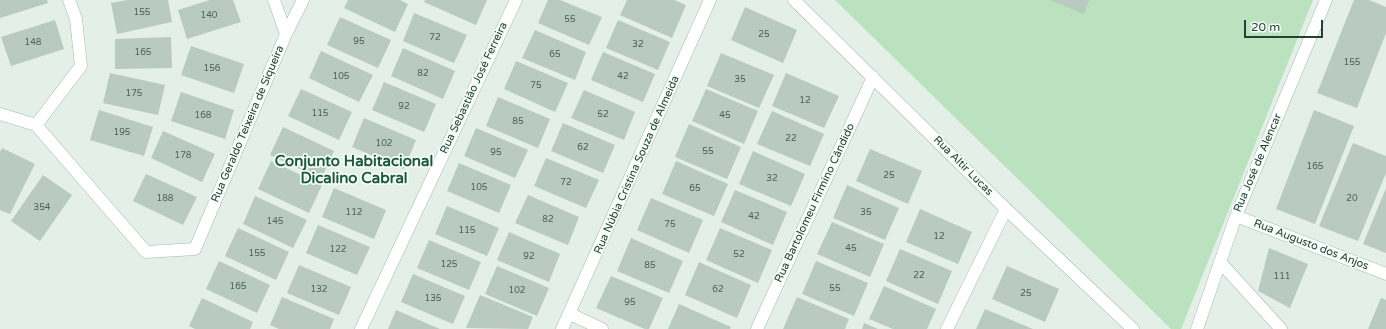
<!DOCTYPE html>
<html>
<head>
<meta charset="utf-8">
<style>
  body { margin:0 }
  #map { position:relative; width:1386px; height:329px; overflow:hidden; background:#e4efe8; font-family:"Varela Round",sans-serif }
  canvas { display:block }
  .scale { position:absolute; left:1244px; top:20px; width:79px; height:18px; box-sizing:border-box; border:2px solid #214333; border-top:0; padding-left:5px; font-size:12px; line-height:14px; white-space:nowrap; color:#214333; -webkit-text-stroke:3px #f5fbf7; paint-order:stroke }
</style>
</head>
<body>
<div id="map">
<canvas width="1386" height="329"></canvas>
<div class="scale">20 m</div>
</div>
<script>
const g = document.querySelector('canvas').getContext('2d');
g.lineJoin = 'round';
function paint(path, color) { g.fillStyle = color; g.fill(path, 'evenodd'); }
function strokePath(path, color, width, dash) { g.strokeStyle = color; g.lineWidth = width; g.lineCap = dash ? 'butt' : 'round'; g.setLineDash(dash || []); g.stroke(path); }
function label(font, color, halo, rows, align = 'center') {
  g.font = font + ' "Varela Round",sans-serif'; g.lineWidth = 3.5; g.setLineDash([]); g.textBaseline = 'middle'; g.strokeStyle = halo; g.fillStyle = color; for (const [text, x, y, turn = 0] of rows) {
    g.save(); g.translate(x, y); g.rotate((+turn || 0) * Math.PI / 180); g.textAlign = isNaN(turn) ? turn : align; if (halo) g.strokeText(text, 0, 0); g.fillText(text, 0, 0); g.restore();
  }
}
const green = new Path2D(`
  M835,0H1313L1181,329H1171Z`);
const building = new Path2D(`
  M0,0H47L48,3L0,18Z
  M127,0H168L172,22L117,34L111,3Z
  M210,0H233L241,22L187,39L178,10Z
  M348,0H400L408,4L395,32L344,8Z
  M425,0H487L476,25L424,2Z
  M548,0H560L602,17L589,45L538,23Z
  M627,0H674L686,5L672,38L620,15Z
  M1050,0H1089L1084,14Z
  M1354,0H1369L1386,7V33L1357,108L1317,93Z
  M745,7L797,30L783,63L731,40Z
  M414,13L467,35L454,63L403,41Z
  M340,17L391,40L378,68L327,45Z
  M55,20L64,49L11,66L1,37Z
  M618,20L670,42L658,70L606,48Z
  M535,30L586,52L575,80L522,58Z
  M171,37L172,68L115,69V39Z
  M191,46L244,64L234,93L181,75Z
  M403,48L455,71L443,99L391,76Z
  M321,51L373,75L359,102L309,78Z
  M603,52L655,74L643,102L591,80Z
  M721,53L774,75L759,108L707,86Z
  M516,61L568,83L555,112L504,89Z
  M110,73L165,85L158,115L103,103Z
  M786,73L839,96L824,128L772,106Z
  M384,82L436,104L424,132L372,110Z
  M301,89L352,112L339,140L288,116Z
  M706,89L758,111L744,144L692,121Z
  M584,90L635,112L624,140L571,118Z
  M181,92L234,110L225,139L171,121Z
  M498,97L550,119L538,148L486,126Z
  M99,110L153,127L144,156L90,140Z
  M1314,110L1354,126L1315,224L1276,209Z
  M772,111L824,134L810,166L757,144Z
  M364,118L416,140L404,169L352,147Z
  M563,123L615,145L603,173L551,151Z
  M689,124L741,147L727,179L675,157Z
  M283,127L334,151L321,179L270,155Z
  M476,128L528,150L515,178L464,156Z
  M163,131L215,154L202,182L151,158Z
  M1353,143L1386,156V173L1358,241L1319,226Z
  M2,148L35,164L10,214L0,210V152Z
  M870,149L922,171L908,204L856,181Z
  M753,151L805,174L791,206L739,184Z
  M546,158L599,180L586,208L534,186Z
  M271,161L322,185L309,213L258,189Z
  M676,161L728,184L714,216L662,194Z
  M459,163L511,185L499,213L447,191Z
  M146,174L197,197L183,225L133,201Z
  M43,175L72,195L40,241L11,221Z
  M847,185L899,208L885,240L833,218Z
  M334,188L386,210L374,239L322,217Z
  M1386,188V253L1363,244Z
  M735,190L787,212L773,245L721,222Z
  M528,195L579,217L568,245L515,223Z
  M255,196L307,220L293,248L243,224Z
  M651,198L703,220L689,253L637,230Z
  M447,206L499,228L487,256L435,234Z
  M920,209L972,232L958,264L906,242Z
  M832,222L884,244L870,277L817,254Z
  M318,225L370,247L357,275L306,253Z
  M238,228L289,252L276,280L225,256Z
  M720,228L772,250L758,283L706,260Z
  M509,232L560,254L549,282L497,260Z
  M631,238L683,261L669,293L617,271Z
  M429,240L481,262L469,290L417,268Z
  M1269,248L1308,264L1290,308L1258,291Z
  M900,249L952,271L938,304L886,281Z
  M219,261L270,285L257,313L206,289Z
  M816,261L868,283L854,316L802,294Z
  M699,262L751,285L737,318L685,295Z
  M299,265L351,287L339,315L287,293Z
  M497,266L549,288L537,316L485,294Z
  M1007,266L1059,289L1045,322L992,299Z
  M413,274L465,296L453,324L401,302Z
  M611,276L663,298L649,329H645L596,308Z
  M884,286L936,309L927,329H893L869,319Z
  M480,295L533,317L528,329L466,328Z
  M282,297L334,319L330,329H279L270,325Z
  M797,297L849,319L845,329H783Z
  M202,298L253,322L250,329H195L189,326Z
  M1381,298L1386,300V329H1368Z
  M679,304L731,327L730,329H668Z
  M985,309L1033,329H976Z
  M396,310L440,329H388Z
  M864,323L878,329H862Z`);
const minor = new Path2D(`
  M274,0L286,34
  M794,0L1006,209L1133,329
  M0,114L36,125L146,252L195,249L286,34L303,0
  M36,125L81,66L76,19L69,0
  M1236,216L1386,274
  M1220,262L1281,329
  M570,314L602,329
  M361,329L516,0
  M562,329L710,0
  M757,329L873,77
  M947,329L1006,209
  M1197,329L1236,216L1326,0`);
const numberNames = [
  ["155",142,13],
  ["140",209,16],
  ["55",570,20],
  ["25",764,35],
  ["72",435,38],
  ["95",359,42],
  ["148",33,43],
  ["32",638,45],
  ["165",143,53],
  ["65",555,55],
  ["155",1352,63],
  ["156",212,69],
  ["82",423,74],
  ["105",341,77],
  ["42",623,77],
  ["35",740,80],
  ["75",536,86],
  ["175",134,94],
  ["12",805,101],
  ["92",404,107],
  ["115",320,114],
  ["52",603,115],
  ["168",203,116],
  ["45",725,116],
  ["85",518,122],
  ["195",122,133],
  ["22",791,139],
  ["102",384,144],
  ["62",583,148],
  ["55",708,152],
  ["95",496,153],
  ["178",183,156],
  ["165",1315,167],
  ["25",889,176],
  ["32",772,179],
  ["72",566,183],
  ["105",479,188],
  ["65",695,189],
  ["188",165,199],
  ["20",1352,199],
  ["354",42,208],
  ["112",354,213],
  ["35",866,213],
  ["42",754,217],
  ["82",548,220],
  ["145",275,222],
  ["75",670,225],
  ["115",467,231],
  ["12",939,237],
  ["45",851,249],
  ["122",338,250],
  ["155",257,254],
  ["52",739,255],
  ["92",529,257],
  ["125",449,265],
  ["85",650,266],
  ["22",919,276],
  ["111",1282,277],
  ["165",238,287],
  ["55",835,289],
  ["132",319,290],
  ["62",718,290],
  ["102",517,291],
  ["25",1026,294],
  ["135",433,299],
  ["95",630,303]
];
const streetNames = [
  ["Rua Sebastião José Ferreira",474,88,-65],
  ["Rua Geraldo Teixeira de Siqueira",248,124,-67],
  ["Rua José de Alencar",1258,163,-67],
  ["Rua Núbia Cristina Souza de Almeida",637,165,-66],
  ["Rua Altir Lucas",963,166,45],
  ["Rua Bartolomeu Firmino Cândido",815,203,-65],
  ["Rua Augusto dos Anjos",1311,245,21]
];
const districtNames = [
  ["Conjunto Habitacional",354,162],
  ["Dicalino Cabral",354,179]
];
paint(green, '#bae2be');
paint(building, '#b9cac0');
strokePath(minor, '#a6b8ae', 13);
strokePath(minor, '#fff', 12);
label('9px', '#476556', null, numberNames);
label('11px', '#214333', '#f5fbf7', streetNames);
label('bold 15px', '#1a583d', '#f5fbf7', districtNames);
</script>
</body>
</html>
